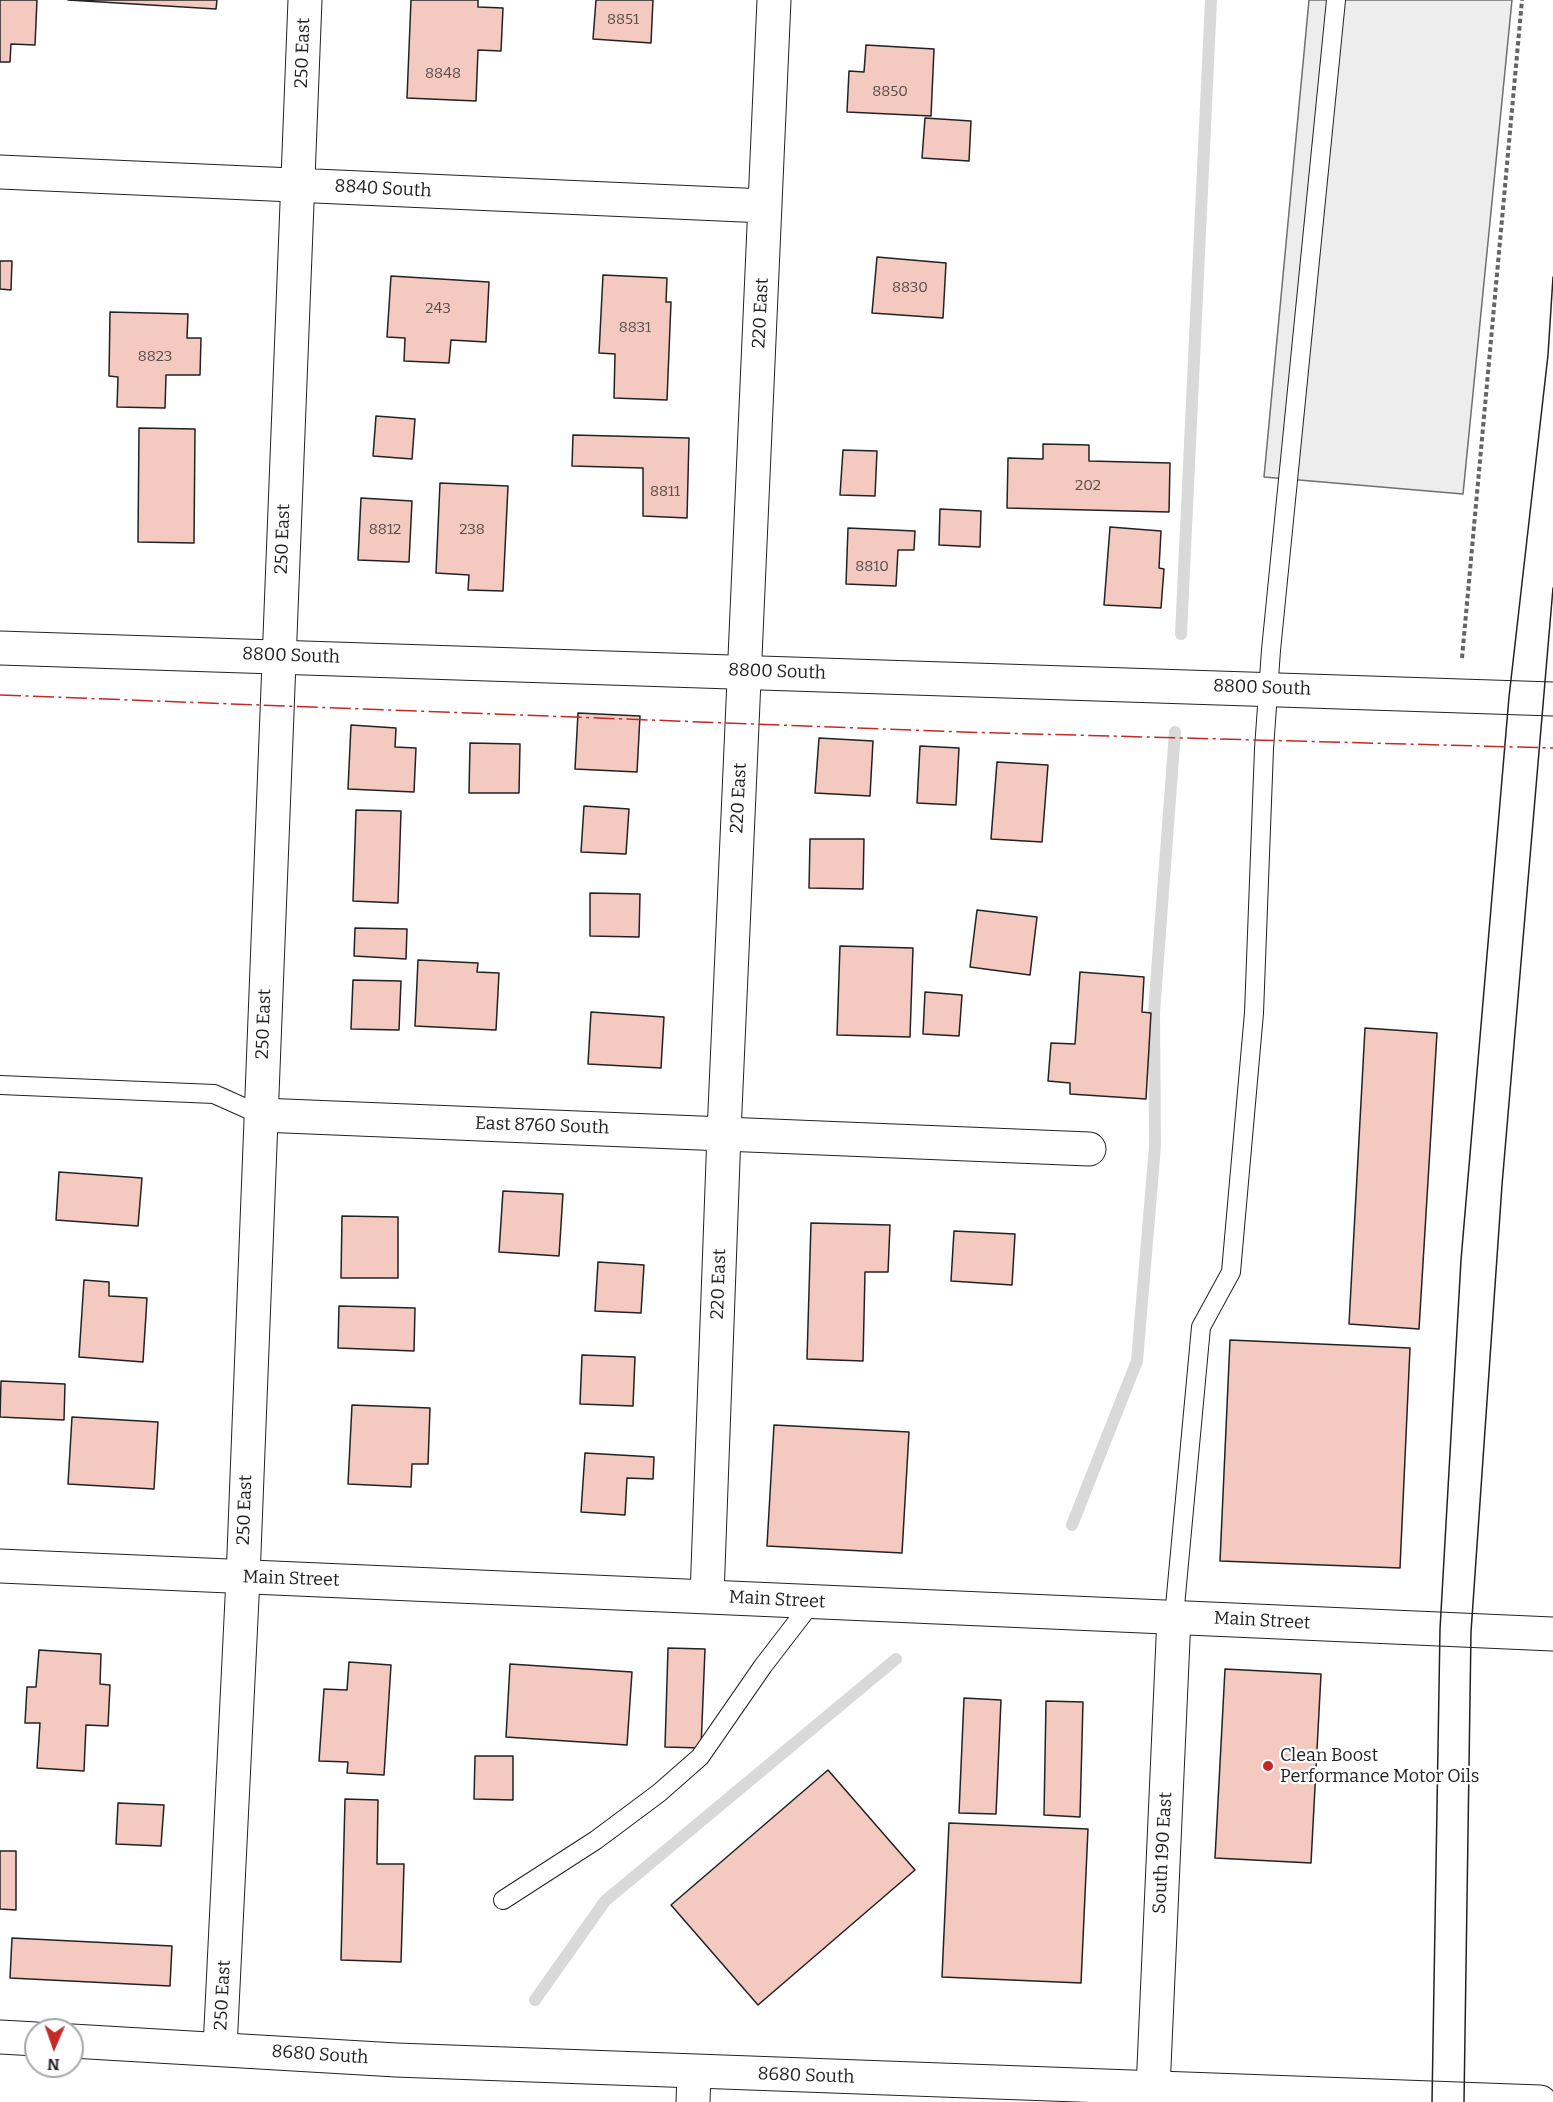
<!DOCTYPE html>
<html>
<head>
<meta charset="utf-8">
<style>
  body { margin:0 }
  #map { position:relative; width:1553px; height:2102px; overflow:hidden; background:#fff; font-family:Bitter,serif }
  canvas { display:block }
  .north { position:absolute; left:24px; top:2018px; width:60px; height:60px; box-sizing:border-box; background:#fff; border:2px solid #a7a7a7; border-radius:50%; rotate:182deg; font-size:16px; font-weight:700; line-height:24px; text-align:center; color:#222 }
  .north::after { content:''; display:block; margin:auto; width:21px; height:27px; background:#c62828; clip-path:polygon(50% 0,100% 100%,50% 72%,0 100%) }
</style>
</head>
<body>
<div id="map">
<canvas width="1553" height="2102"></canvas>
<div class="north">N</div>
</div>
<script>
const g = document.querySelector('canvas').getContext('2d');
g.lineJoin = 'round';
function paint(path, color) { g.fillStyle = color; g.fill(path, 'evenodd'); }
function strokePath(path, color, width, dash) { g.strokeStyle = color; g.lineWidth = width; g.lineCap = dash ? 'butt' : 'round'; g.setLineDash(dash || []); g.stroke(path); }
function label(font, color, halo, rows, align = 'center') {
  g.font = font + ' Bitter,serif'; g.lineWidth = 4.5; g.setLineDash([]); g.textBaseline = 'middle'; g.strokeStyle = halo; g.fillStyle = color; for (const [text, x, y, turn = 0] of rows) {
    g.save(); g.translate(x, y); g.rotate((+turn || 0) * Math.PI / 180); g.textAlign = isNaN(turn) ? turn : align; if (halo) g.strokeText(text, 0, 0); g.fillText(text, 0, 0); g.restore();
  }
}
const parking = new Path2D(`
  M1309,0H1512L1463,494L1264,477Z`);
const stream = new Path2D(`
  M1181,634L1211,0
  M1072,1525L1137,1361L1155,1146L1154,1012L1175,732
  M535,2000L605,1901L896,1659`);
const building = new Path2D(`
  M0,0H37L35,45L11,44L10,62H0Z
  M68,0H217L216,9Z
  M411,0H478V7L503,8L501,51L478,50L476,101L407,98Z
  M596,0H653L651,43L593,39Z
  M866,45L934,49L931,116L847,112L849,71L864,72Z
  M925,118L971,121L969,161L922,158Z
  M877,257L946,263L943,318L872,313Z
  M0,261H12L11,290L0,289Z
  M603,275L667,278L666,302H671L667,400L614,398L615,354L599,353Z
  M391,276L489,282L486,342L451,340L449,363L404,361L405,338L387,337Z
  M110,312L188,314L187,338H201L200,375H166L165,408L117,407L118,377L109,376Z
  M376,416L415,419L412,459L373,456Z
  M139,428L195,429L194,543L138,542Z
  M573,435L689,438L687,518L643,516V468L572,466Z
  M1043,444L1089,445V461L1170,463L1169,512L1007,508L1008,458L1043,459Z
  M843,450L877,451L875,496L840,495Z
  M440,483L508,486L503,591L468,590L469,575L436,573Z
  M361,498L412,501L409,562L358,560Z
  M940,509L981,511L980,547L939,545Z
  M1110,527L1161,531L1159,568L1164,569L1161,608L1104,605Z
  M848,528L915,531L914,550H898L896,586L846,584Z
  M578,713L640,716L637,772L575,769Z
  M351,725L396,728L395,747L416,748L414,792L348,789Z
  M819,738L873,741L870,796L815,793Z
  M470,743L520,744L519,793H469Z
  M920,746L959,748L956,805L917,803Z
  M997,762L1048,765L1042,842L991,839Z
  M584,806L629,809L626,854L581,852Z
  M356,810L401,811L398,903L353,901Z
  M810,839H864L863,889L809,888Z
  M590,893L640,894L639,937L590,936Z
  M977,910L1037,917L1030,975L970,967Z
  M355,928L407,929L406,959L354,956Z
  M840,946L913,948L910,1037L837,1035Z
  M418,960L478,963L477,972L499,973L496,1030L415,1026Z
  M1080,972L1144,977L1142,1012L1151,1013L1146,1099L1070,1094V1083L1048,1081L1051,1043L1075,1044Z
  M353,980L401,981L399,1030L351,1029Z
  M925,992L962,995L959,1036L923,1034Z
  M591,1012L664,1017L661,1068L588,1064Z
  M1365,1028L1437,1033L1419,1329L1349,1324Z
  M59,1172L142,1178L138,1226L56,1220Z
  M503,1191L563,1194L559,1256L499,1252Z
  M342,1216L398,1217V1278H341Z
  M811,1223L890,1225L888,1272H865L863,1361L807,1359Z
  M954,1231L1015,1234L1012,1285L951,1281Z
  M598,1262L644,1265L641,1313L595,1311Z
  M84,1280L109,1282V1296L147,1298L143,1362L79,1357Z
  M339,1306L415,1308L414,1351L338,1348Z
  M1230,1340L1410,1348L1400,1568L1220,1561Z
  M582,1355L635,1357L633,1406L580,1404Z
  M1,1381L65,1384L64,1420L0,1417Z
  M352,1405L430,1408L428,1464H412L411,1487L348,1484Z
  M72,1417L158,1422L154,1489L68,1484Z
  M774,1425L909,1432L902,1553L767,1546Z
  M585,1453L654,1457L653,1479L627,1478L625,1515L581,1512Z
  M668,1648L705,1649L701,1748L665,1747Z
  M39,1650L101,1654L100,1684L110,1685L108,1726L86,1725L84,1771L37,1768L40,1723H25L27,1687H36Z
  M349,1662L391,1665L384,1775L347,1773L348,1762L319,1761L324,1689L347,1690Z
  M510,1664L632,1672L627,1745L506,1737Z
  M1225,1669L1321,1674L1311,1863L1215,1858Z
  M964,1698L1001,1700L996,1814L959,1813Z
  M1046,1701L1083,1702L1080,1817L1044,1815Z
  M475,1756H513V1800L474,1799Z
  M828,1770L915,1870L758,2005L671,1905Z
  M345,1799L378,1800L377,1864H404L401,1962L341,1960Z
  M118,1803L164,1805L161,1846L116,1844Z
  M949,1823L1088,1829L1081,1983L942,1977Z
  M0,1851H16V1910L0,1909Z
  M12,1938L172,1946L170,1986L10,1978Z`);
const path = new Path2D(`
  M1462,658L1522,0`);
const lane = new Path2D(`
  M0,1085L214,1094L261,1115
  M1174,1617L1201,1327L1231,1272L1254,1013L1264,749L1271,650L1336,0
  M503,1900L596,1840L659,1793L700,1757L763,1666L813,1601`);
const street = new Path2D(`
  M0,172L765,206
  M261,1115L1089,1149
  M707,1596L724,1133L774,0
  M220,2048L243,1578L305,0
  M1153,2089L1174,1617
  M693,2102L694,2072`);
const secondary = new Path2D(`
  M0,648L1553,699
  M0,1566L1553,1634
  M0,2037L36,2039
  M72,2041L396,2060L1540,2102`);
const tram = new Path2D(`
  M1432,2102L1440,1629L1461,1260L1509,697L1548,355L1553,277
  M1464,2102L1471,1632L1502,1185L1553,588`);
const power = new Path2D(`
  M0,695L962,732L1553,748`);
const markers = [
  [1268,1766,6,"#c62828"]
];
const numberNames = [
  ["8851",623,20],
  ["8848",443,74],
  ["8850",890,92],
  ["8830",910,288],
  ["243",438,309],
  ["8831",635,328],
  ["8823",155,357],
  ["202",1088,486],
  ["8811",665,492],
  ["8812",385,530],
  ["238",472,530],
  ["8810",872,567]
];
const streetNames = [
  ["250 East",303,53,-88],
  ["8840 South",383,189,3],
  ["220 East",761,313,-87],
  ["250 East",283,539,-88],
  ["8800 South",291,656,2],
  ["8800 South",777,672,2],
  ["8800 South",1262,688,2],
  ["220 East",739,798,-87],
  ["250 East",264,1024,-88],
  ["East 8760 South",542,1126,2],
  ["220 East",719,1284,-88],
  ["250 East",245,1510,-88],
  ["Main Street",291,1579,2],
  ["Main Street",777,1600,3],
  ["Main Street",1262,1621,3],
  ["South 190 East",1163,1853,-87],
  ["250 East",223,1995,-87],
  ["8680 South",320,2055,4],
  ["8680 South",806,2076,2]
];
const poiNames = [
  ["Clean Boost",1280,1756],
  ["Performance Motor Oils",1280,1777]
];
paint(parking, '#ededed');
strokePath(parking, '#6f6f6f', 1.5);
strokePath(stream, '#d9d9d9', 12);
paint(building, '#f3c9c0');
strokePath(building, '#222', 1.5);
strokePath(lane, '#222', 20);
strokePath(street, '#222', 35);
strokePath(secondary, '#222', 35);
strokePath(path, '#646464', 4, [4.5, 3]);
strokePath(lane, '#fff', 18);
strokePath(street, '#fff', 33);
strokePath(secondary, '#fff', 33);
strokePath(tram, '#222', 1.5);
strokePath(power, '#c62828', 1.5, [21, 4.5, 3, 4.5]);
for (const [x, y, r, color] of markers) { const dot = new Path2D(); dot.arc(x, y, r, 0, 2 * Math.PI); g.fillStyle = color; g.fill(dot); strokePath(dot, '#fff', 2); }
label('15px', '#564c4a', null, numberNames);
label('18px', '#222', '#fff', streetNames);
label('18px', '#222', '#fff', poiNames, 'left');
</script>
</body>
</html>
